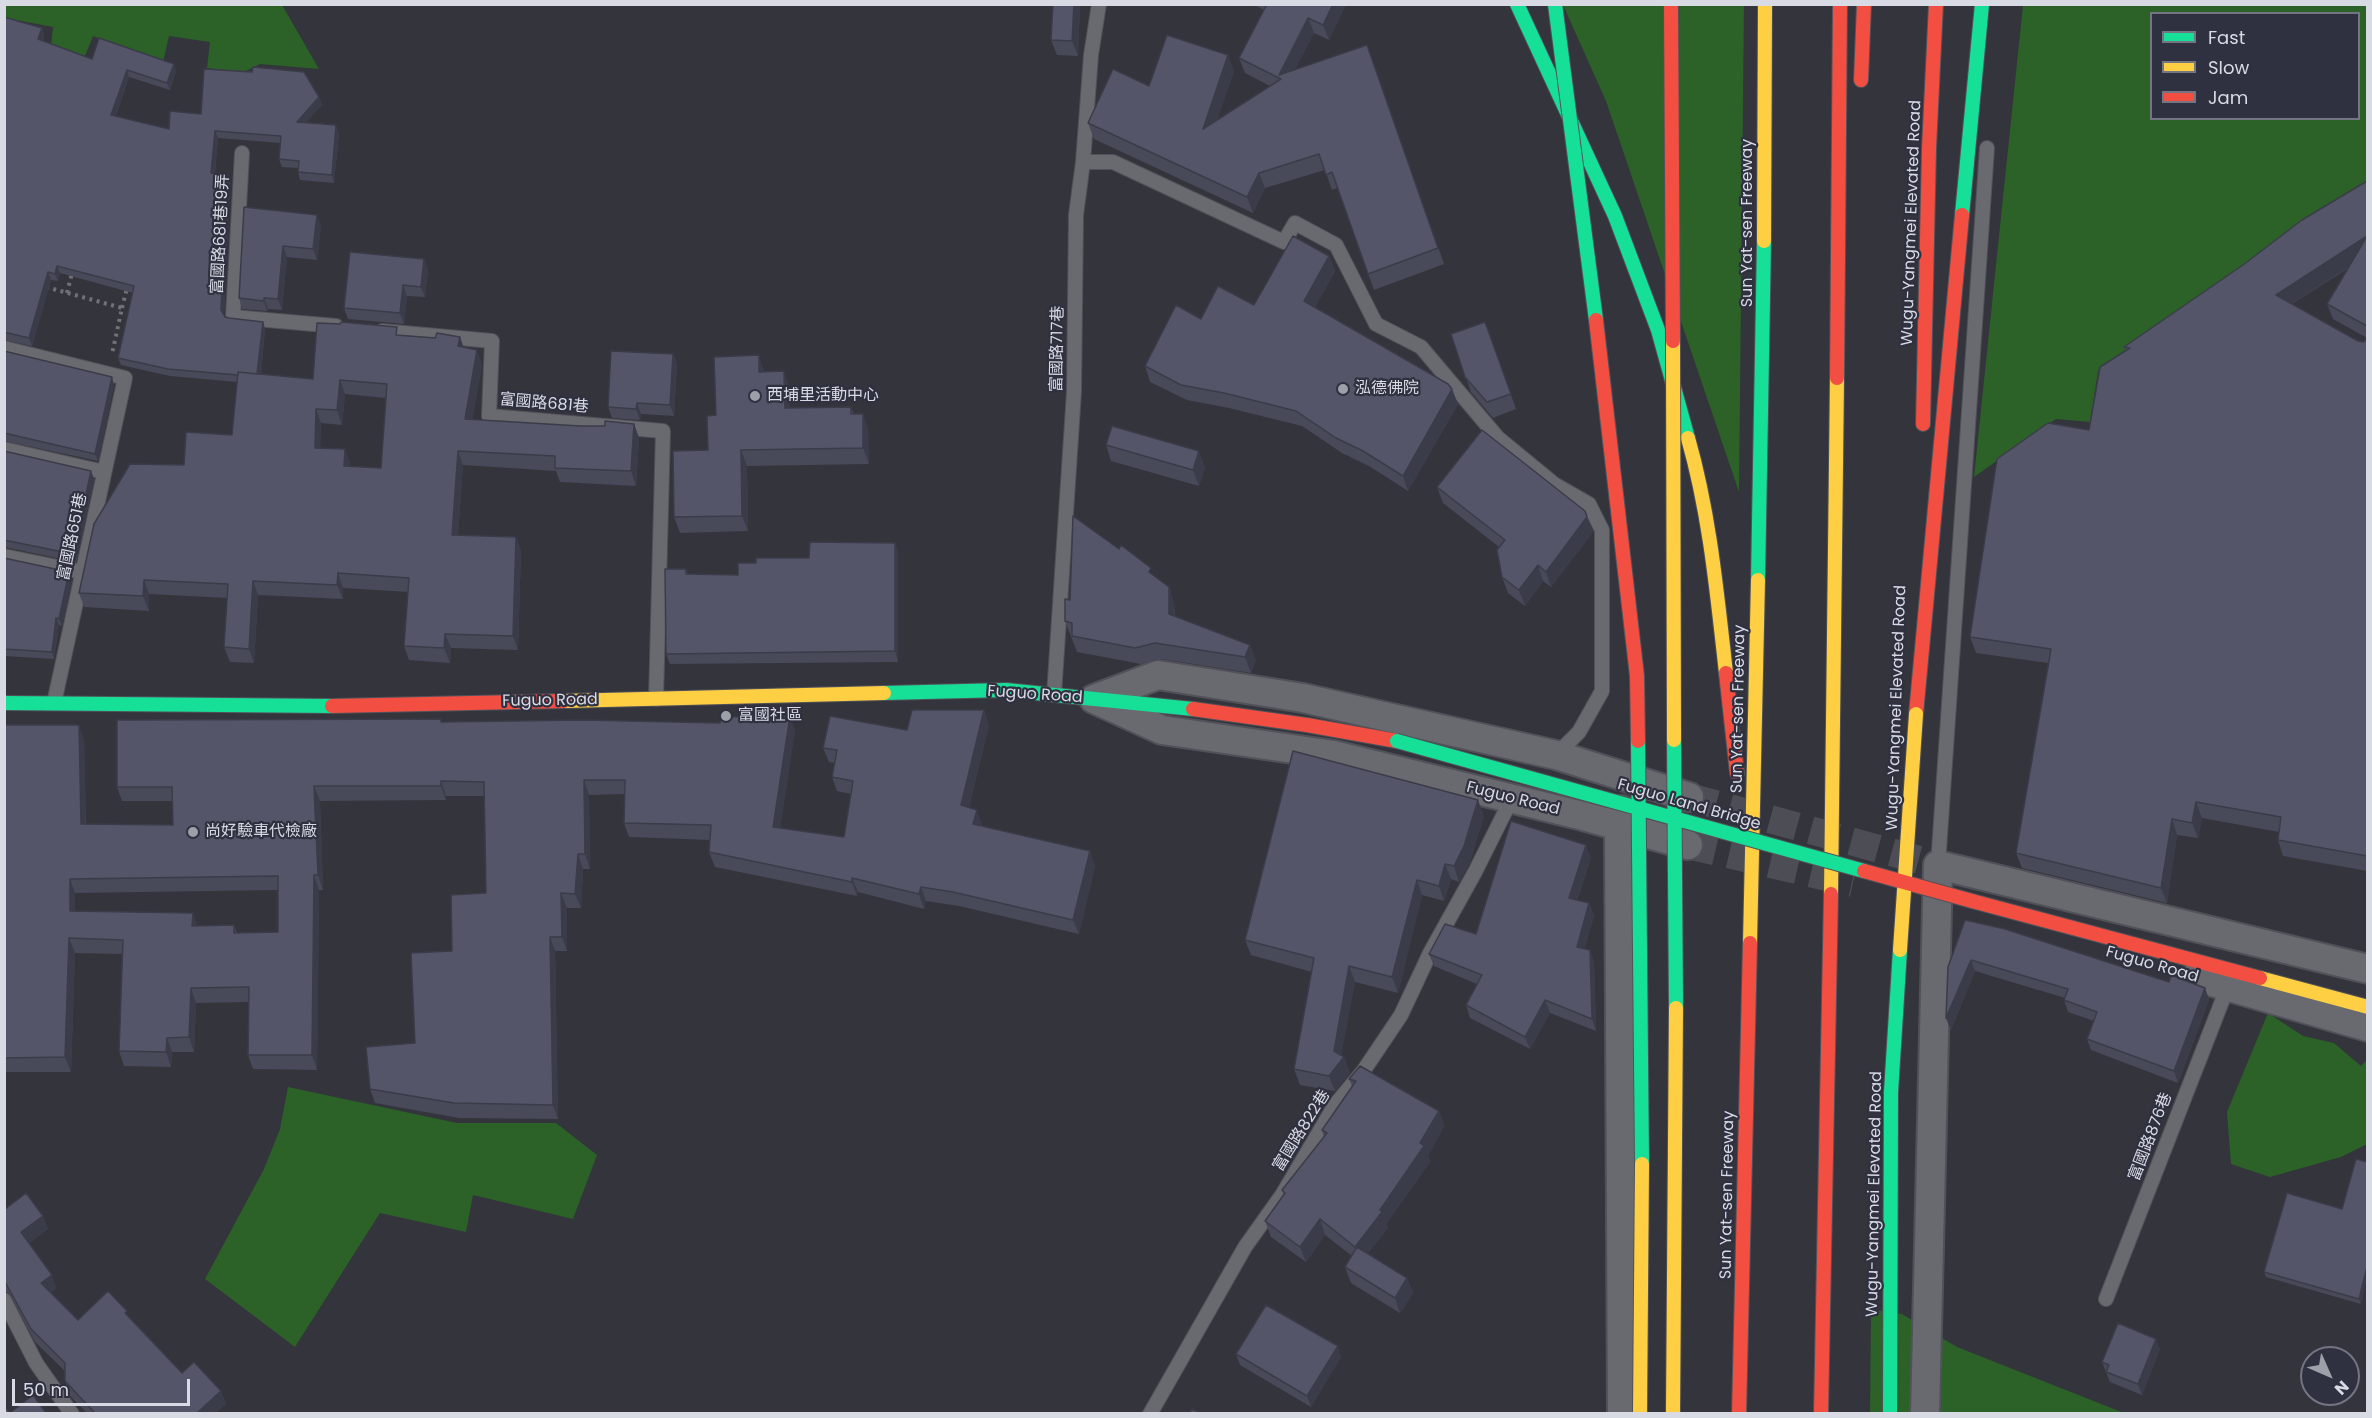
<!DOCTYPE html>
<html>
<head>
<meta charset="utf-8">
<style>
  body { margin:0 }
  #map { position:relative; width:2372px; height:1418px; overflow:hidden; background:#33343c; font-family:Poppins,sans-serif }
  canvas { display:block }
  .frame { position:absolute; inset:0; border:6px solid #d8dae4; pointer-events:none }
  .legend { position:absolute; left:2150px; top:12px; width:210px; height:108px; box-sizing:border-box; background:#2f3140; border:2px solid #737582; margin:0; padding:8px 10px; list-style:none; font-size:18px; color:#d8dae4 }
  .legend li { display:flex; align-items:center; gap:12px; height:30px }
  .legend b { width:30px; border:2px solid #737582 }
  .north { position:absolute; left:2300px; top:1346px; width:60px; height:60px; box-sizing:border-box; background:#2f3140; border:2px solid #737582; border-radius:50%; rotate:135deg; font-size:16px; font-weight:700; line-height:24px; text-align:center; color:#d8dae4 }
  .north::after { content:''; display:block; margin:auto; width:21px; height:27px; background:#9ea0a9; clip-path:polygon(50% 0,100% 100%,50% 72%,0 100%) }
  .scale { position:absolute; left:12px; top:1379px; width:178px; height:27px; box-sizing:border-box; border:3px solid #d8dae4; border-top:0; padding-left:8px; font-size:18px; line-height:21px; white-space:nowrap; color:#d8dae4; -webkit-text-stroke:4px #2f3140; paint-order:stroke }
</style>
</head>
<body>
<div id="map">
<canvas width="2372" height="1418"></canvas>
<div class="frame"></div>
<ul class="legend">
<li><b style="height:8px;background:#16e098"></b>Fast</li>
<li><b style="height:8px;background:#ffcf43"></b>Slow</li>
<li><b style="height:8px;background:#f24e42"></b>Jam</li>
</ul>
<div class="north">N</div>
<div class="scale">50 m</div>
</div>
<script>
const g = document.querySelector('canvas').getContext('2d');
g.lineJoin = 'round';
function paint(path, color) { g.fillStyle = color; g.fill(path, 'evenodd'); }
function strokePath(path, color, width, dash) { g.strokeStyle = color; g.lineWidth = width; g.lineCap = dash ? 'butt' : 'round'; g.setLineDash(dash || []); g.stroke(path); }
function label(font, color, halo, rows, align = 'center') {
  g.font = font + ' Poppins,"Noto Sans TC",sans-serif'; g.lineWidth = 4.5; g.setLineDash([]); g.textBaseline = 'middle'; g.strokeStyle = halo; g.fillStyle = color; for (const [text, x, y, turn = 0] of rows) {
    g.save(); g.translate(x, y); g.rotate((+turn || 0) * Math.PI / 180); g.textAlign = isNaN(turn) ? turn : align; if (halo) g.strokeText(text, 0, 0); g.fillText(text, 0, 0); g.restore();
  }
}
const green = new Path2D(`
  M4,5H282L319,69L260,64L244,72L207,68L210,42L169,36L163,62L93,36L85,56L51,46L53,27L5,18Z
  M1563,5H1744L1739,492L1606,101Z
  M2023,5H2367V192L2258,260L2098,371L2090,422L2056,419L1974,477ZM2152,14H2358V118H2152Z
  M2268,1013L2303,1036L2334,1043L2361,1066L2367,1060V1144L2341,1157L2270,1177L2231,1164L2227,1112Z
  M288,1087L457,1123H556L597,1155L573,1219L473,1195L466,1232L380,1213L295,1347L205,1279L264,1169L280,1129Z
  M1871,1309L1902,1314L1957,1347L2124,1413L1870,1414Z`);
const streetTunnel = new Path2D(`
  M1689,797L1938,865
  M1688,845L1853,883`);
const path = new Path2D(`
  M46,287L122,308L112,354
  M67,293L72,273
  M122,308L127,288`);
const lane = new Path2D(`
  M242,153L233,317L336,326
  M1083,162H1113L1284,242L1295,223L1336,245L1376,324L1421,347L1498,438L1554,484L1589,504L1602,530V691L1579,732L1555,756
  M382,331L492,341L489,416L663,431L656,699
  M4,348L125,378L54,703
  M4,449L104,472
  M4,556L82,572
  M1054,695L1074,392L1076,215L1083,162L1091,55L1099,4
  M1938,865L1987,148
  M2106,1299L2228,986
  M4,1300L36,1363L72,1414
  M1150,1414L1245,1247L1282,1195L1335,1105L1364,1070L1401,1015L1430,953L1475,872L1513,796`);
const street = new Path2D(`
  M1621,810L1619,826L1622,1414
  M1688,845L1583,816L1334,755L1162,730L1094,699L1158,675L1303,698L1556,755L1689,797
  M2195,977L2368,1027
  M1925,1414L1938,865L2368,969`);
const fast = new Path2D(`
  M1517,4L1615,216L1658,330L1688,438
  M1962,215L1982,4
  M1758,580L1764,241
  M884,693L1006,690L1193,709
  M4,703L332,706`);
const slow = new Path2D(`
  M1764,241L1765,4
  M1688,438C1710,515 1717,594 1726,673
  M564,701L884,693
  M1831,894L1837,378
  M1750,943L1758,580
  M2260,978L2368,1007`);
const jam = new Path2D(`
  M1861,80L1864,4
  M1837,378L1840,4
  M1923,424L1929,148L1936,4
  M1726,673L1737,773
  M332,706L564,701
  M1193,709L1307,725L1397,741
  M1916,714L1962,215
  M1972,901L2260,978
  M1739,1414L1750,943
  M1821,1414L1831,894`);
const fastBridge = new Path2D(`
  M1555,4L1596,320
  M1674,740L1676,1008
  M1397,741L1864,871
  M1638,741L1642,1164
  M1890,1414L1891,1092L1900,950`);
const slowBridge = new Path2D(`
  M1673,341L1674,740
  M1900,950L1916,714
  M1640,1414L1642,1164
  M1673,1414L1676,1008`);
const jamBridge = new Path2D(`
  M1671,4L1673,341
  M1596,320L1637,676L1638,741
  M1864,871L1972,901`);
const wall = new Path2D(`
  M1053,4H1080L1078,56L1057,55L1051,40Z
  M1253,4H1346L1329,40L1314,33L1295,69L1367,45L1444,264L1374,290L1337,188L1332,190L1325,170L1265,188L1253,213L1094,139L1088,123L1149,86L1234,71L1217,120L1270,86L1245,73L1239,58L1264,10Z
  M4,17L42,28L44,35L43,41L92,59L174,64L176,71L170,90L129,77L116,116L169,129L201,114L319,97L322,105L306,122L339,133L334,183L300,180L298,172V168L282,167L279,159L281,143L218,138L215,173L230,181L224,315L229,318L263,322L265,329L261,374L313,379L399,335L435,338L460,337L464,348L482,365L472,420L580,426H605L634,424L639,438L636,486L560,482L556,471L463,465L458,535L516,537L521,551L518,650L451,648L450,663L409,660L404,646L408,592L343,588V599L258,595L254,663L230,662L224,647L227,598L149,594V611L84,607L79,593L184,465L232,435L237,382L170,376L121,365L118,358L133,293L60,273L58,281L51,280L32,346L4,340ZM345,394L386,398L381,468L350,466V463L320,448L321,423L342,425Z
  M2367,181V338L2333,319L2327,304L2350,267L2292,304L2358,341L2363,342L2367,340V871L2283,856L2278,840L2279,832L2202,818L2198,838L2177,835L2167,903L2022,868L2016,853L2048,663L1976,653L1970,637L2089,430L2125,351L2124,347Z
  M244,207L321,226L317,260L287,257L282,310L268,309L267,311L242,309L239,298Z
  M1329,256L1335,271L1315,307L1458,404L1408,491L1369,466L1342,453L1302,426L1229,408L1187,400L1150,382L1145,366L1201,319L1254,305Z
  M424,259L428,270L425,297L407,296L404,324L348,319L344,308Z
  M1485,322L1516,409L1493,418L1471,392L1451,334Z
  M4,351L114,385L98,461L4,441Z
  M673,354L677,364L674,416L641,414L640,420L612,418L608,407Z
  M764,372L789,386L790,408L851,407L854,414H863L868,430L869,464L747,466L748,531L680,533L674,517L708,450L716,415Z
  M1106,445L1205,467L1199,486L1111,461Z
  M4,451L94,479L76,562L4,547Z
  M1437,487L1587,517L1593,532L1551,587L1543,581L1525,606L1508,593L1502,577L1499,547L1443,503Z
  M895,543L898,553V662L670,664L666,654L686,569L688,574L738,575L756,563L809,558Z
  M4,558L72,579L62,626L59,625L54,659L4,656Z
  M1154,576L1169,587L1174,603L1175,616L1256,660L1251,673L1161,659L1141,664L1077,652L1065,621L1070,600Z
  M442,722L795,730L780,828L844,837L851,794L837,791L832,777L835,763L829,762L823,748L907,730L989,725L969,807L982,824V826L1095,866L1079,934L959,906L926,901L924,909L858,892L857,896L715,867L709,852L710,840L629,837L624,823L625,794L589,795L590,869H583L581,908H567V951H555L558,1119L459,1118L375,1103L370,1089L415,1043L452,951L486,893L485,796H446V800L320,801L323,890H319L317,1070L253,1069L248,1055L249,1002L196,1003L194,1052H172L171,1067L124,1066L119,1051L122,954L75,953L71,1072H4V725L84,740L86,824L173,825L172,801H122L117,787ZM278,890V932L237,933L234,925H197L75,912V893Z
  M1484,816L1470,862L1459,882L1451,879L1444,901L1422,895L1398,993L1355,982L1341,1055L1344,1057L1350,1073L1335,1091L1300,1085L1294,1069L1312,972L1251,955L1245,940Z
  M1591,858L1577,900L1589,903L1594,916L1584,949L1590,950L1594,963L1596,1031L1550,1013L1530,1049L1470,1018L1466,1005L1477,984L1434,966L1429,954L1476,934Z
  M1965,920L2169,982L2205,988L2209,1000L2178,1083L2091,1050L2087,1039L2094,1021L2068,1012L2064,1000L2065,998L1975,971L1951,1030L1946,1018Z
  M1360,1066L1439,1111L1444,1126L1428,1156L1430,1162L1386,1224L1388,1228L1367,1254L1407,1278L1413,1293L1400,1313L1351,1283L1345,1267L1352,1256L1325,1235L1306,1262L1271,1237L1265,1221L1284,1195L1282,1190L1324,1137L1322,1130L1352,1086L1349,1079Z
  M2342,1209L2361,1304L2266,1277L2264,1272Z
  M4,1210L43,1216L48,1229L29,1243L56,1288L50,1293L78,1320L130,1319L182,1373L221,1391L226,1404L215,1413H87L69,1395L65,1381V1371L35,1342L9,1293L4,1292Z
  M2160,1349L2142,1395L2110,1382L2102,1362Z
  M1236,1354L1341,1357L1311,1407L1240,1365Z`);
const shadedWall = new Path2D(`
  M1074,4H1080L1078,56L1072,41Z
  M1333,4H1346L1329,40L1323,25Z
  M1308,18L1314,33L1285,89L1279,75Z
  M42,28L44,35L41,47L38,39Z
  M1228,55L1234,71L1209,144L1203,129Z
  M174,64L176,71L170,90L167,83Z
  M127,70L129,77L114,123L111,115Z
  M319,97L322,105L299,129L297,122Z
  M336,125L339,133L334,183L332,175Z
  M215,131L218,138L214,180L211,173Z
  M1259,173L1265,188L1253,213L1247,197Z
  M227,174L230,181L224,317L221,310Z
  M317,215L321,226L317,260L313,249Z
  M2367,236V255L2282,310L2276,295Z
  M283,246L287,257L282,310L278,299Z
  M1329,256L1335,271L1310,317L1304,301Z
  M424,259L428,270L425,297L421,287Z
  M57,266L60,273L58,281L55,274Z
  M48,272L51,280L32,346L29,338Z
  M403,285L407,296L404,324L400,313Z
  M264,298L268,309L267,311L264,301Z
  M263,322L265,329L260,384L257,377Z
  M460,337L465,352L458,346Z
  M477,350L482,365L470,434L465,419Z
  M673,354L677,364L674,416L670,405Z
  M759,355L764,371L765,388L759,372Z
  M784,371L789,386L791,424L785,408Z
  M112,377L114,385L98,461L95,454Z
  M340,380L345,394L342,425L337,410Z
  M1452,389L1458,404L1408,491L1403,476Z
  M637,403L641,414L640,420L636,409Z
  M316,409L321,423L320,462L315,448Z
  M863,414L868,430L869,464L863,448Z
  M634,424L639,438L636,486L631,471Z
  M345,449L350,463L349,480L344,466Z
  M741,450L747,466L748,531L742,516Z
  M458,451L463,465L457,550L452,535Z
  M1199,451L1205,467L1199,486L1193,470Z
  M91,471L94,479L76,562L73,554Z
  M1587,517L1593,532L1551,587L1546,572Z
  M516,537L521,551L518,650L513,636Z
  M895,543L898,553V662L895,651Z
  M1538,565L1543,581L1525,606L1519,590Z
  M69,572L72,579L62,626L59,619Z
  M338,573L343,588V599L337,585Z
  M144,580L149,594V611L143,596Z
  M253,581L258,595L254,663L249,649Z
  M1169,587L1174,603L1175,629L1169,614Z
  M56,618L59,625L54,659L52,652Z
  M445,634L451,648L450,663L444,648Z
  M1250,645L1256,660L1251,673L1245,657Z
  M984,710L989,725L966,819L961,805Z
  M790,716L795,730L778,841L773,827Z
  M79,725L84,740L86,839L81,824Z
  M584,780L589,795L590,869L585,854Z
  M441,781L446,796V800L441,786Z
  M314,786L320,801L323,890L318,875Z
  M1478,800L1484,816L1470,862L1459,882L1454,866Z
  M2196,802L2202,818L2198,838L2192,823Z
  M977,810L982,824L978,839L973,824Z
  M2172,819L2177,835L2167,903L2161,888Z
  M1586,845L1591,858L1573,910L1569,898Z
  M1090,851L1095,866L1079,934L1073,920Z
  M578,854L583,869L581,908L575,894Z
  M1445,864L1451,879L1444,901L1439,886Z
  M314,875L319,890L317,1070L312,1055Z
  M852,878L858,892L857,896L852,882Z
  M70,879L75,893V926L70,911Z
  M1417,880L1422,895L1398,993L1392,977Z
  M921,887L926,901L924,909L919,894Z
  M561,893L567,908V951L562,937Z
  M1589,903L1594,916L1582,959L1577,947Z
  M193,913L198,927L192,926Z
  M550,937L555,951L558,1119L553,1105Z
  M69,938L75,953L71,1072L65,1057Z
  M1590,950L1594,963L1596,1031L1592,1019Z
  M1971,960L1975,971L1951,1030L1946,1018Z
  M1349,966L1355,982L1340,1062L1344,1057L1350,1073L1335,1091L1329,1076Z
  M191,988L196,1003L194,1052L189,1037Z
  M2205,988L2209,1000L2178,1083L2174,1071Z
  M1545,1000L1550,1013L1530,1049L1525,1037Z
  M167,1038L172,1052L171,1067L166,1052Z
  M1439,1111L1444,1126L1428,1156L1430,1162L1386,1224L1388,1228L1360,1262L1355,1247L1380,1210Z
  M43,1216L48,1229L26,1246L21,1232Z
  M1320,1219L1325,1235L1306,1262L1300,1247Z
  M2367,1267V1279L2361,1304L2359,1299Z
  M52,1275L56,1288L45,1296L41,1283Z
  M1407,1278L1413,1293L1400,1313L1395,1298Z
  M2156,1339L2160,1349L2142,1395L2138,1384Z
  M1338,1346L1341,1357L1311,1407L1307,1396Z
  M221,1391L226,1404L215,1413H197Z`);
const building = new Path2D(`
  M1053,4H1074L1072,41L1051,40Z
  M1267,4H1333L1323,25L1308,18L1279,75L1367,45L1438,248L1368,274L1332,172L1326,175L1319,154L1259,173L1247,197L1088,123L1113,69L1149,86L1167,35L1228,55L1203,129L1281,79L1239,58Z
  M4,17L42,28L38,39L92,59L99,38L174,64L167,83L127,70L111,115L169,129L170,111L201,114L204,69L252,72L253,67L304,72L319,97L297,122L336,125L332,175L298,172L299,161L279,159L281,136L215,131L211,173L227,174L221,310L225,317L229,318L263,322L257,374L238,372V375L168,369L118,358L134,286L57,266L55,274L48,272L29,338L4,332Z
  M2367,181V236L2276,295L2358,341L2363,342L2367,340V856L2278,840L2281,817L2196,802L2192,823L2172,819L2161,888L2016,853L2051,649L1970,637L1997,459L2048,423L2089,430L2100,367L2130,348L2124,347L2243,265L2302,220Z
  M244,207L317,215L313,249L283,246L278,299L264,298V301L239,298Z
  M1293,236L1329,256L1304,301L1448,384L1452,389L1403,476L1363,451L1336,438L1296,411L1224,393L1181,385L1145,366L1176,305L1201,319L1218,286L1254,305Z
  M2367,236V326L2327,304Z
  M350,252L424,259L421,287L403,285L400,313L344,308Z
  M341,322L397,327L396,335L435,338L437,333L460,337L458,346L477,350L465,419L580,426H605V421L634,424L631,471L555,468V456L458,451L452,535L516,537L513,636L445,634L444,648L404,646L409,578L338,573L337,585L253,581L249,649L224,647L228,584L144,580L143,596L79,593L94,524L130,464L184,465L186,432L232,435L238,372L313,379L317,323L340,324ZM340,380L387,384L381,468L344,466L345,449L315,448L316,409L337,410Z
  M1485,322L1511,394L1487,402L1465,377L1451,334Z
  M4,351L112,377L95,454L4,433Z
  M611,351L673,354L670,405L637,403L636,409L608,407Z
  M759,355V372L784,371L785,408L851,407V414H863V448L741,450L742,516L674,517L673,451L708,450L707,416L716,415L714,357Z
  M1112,426L1199,451L1193,470L1106,445Z
  M1482,430L1585,511L1587,517L1546,572L1538,565L1519,590L1502,577L1497,550L1505,540L1437,487Z
  M4,451L91,471L73,554L4,540Z
  M1073,516L1119,549L1121,545L1151,568L1149,572L1169,587V614L1250,645L1245,657L1155,643L1135,648L1072,636V623L1065,621V599L1070,600Z
  M810,542L895,543V651L666,654L665,569H686V574L738,575V563H756V558H809Z
  M4,558L69,572L59,619L56,618L52,652L4,649Z
  M912,710H984L961,805L977,810L973,824L1090,851L1073,920L953,892L921,887L919,894L852,878V882L709,852L711,825L624,823L625,780H584L585,854H578L575,894L561,893L562,937H550L553,1105L454,1103L370,1089L366,1047L415,1043L411,953L452,951L451,895L486,893L484,782L441,781V786H314L318,875H314L312,1055H248L249,987L191,988L189,1037L167,1038L166,1052L119,1051L123,940L69,938L65,1057L4,1058V725H79L81,824L173,825L172,787H117V720L441,719V722L585,720L720,723L721,717L790,716L773,827L844,837L853,781L832,777L837,750L823,748L830,716L907,730ZM278,876V932L234,933V925L192,926L193,913L70,911V879Z
  M1293,751L1478,800L1464,846L1454,866L1445,864L1439,886L1417,880L1392,977L1349,966L1334,1051L1344,1057L1329,1076L1294,1069L1314,958L1245,940Z
  M1511,821L1586,845L1569,898L1589,903L1577,947L1590,950L1592,1019L1545,1000L1525,1037L1466,1005L1482,975L1429,954L1445,924L1476,934Z
  M1965,920L2005,929L2169,982L2171,975L2205,988L2174,1071L2087,1039L2097,1012L2064,1000L2068,989L1971,960L1946,1018L1948,967Z
  M1360,1066L1439,1111L1420,1143L1424,1146L1380,1210L1382,1212L1355,1247L1320,1219L1300,1247L1265,1221L1285,1193L1282,1190L1327,1133L1322,1130L1356,1081L1349,1079Z
  M2356,1159L2367,1162V1267L2359,1299L2264,1272L2287,1193L2342,1209Z
  M26,1193L43,1216L21,1232L52,1275L41,1283L78,1320L108,1291L127,1311L125,1313L182,1373L194,1362L221,1391L197,1413H95L65,1381V1363L31,1329L4,1280V1210Z
  M1357,1247L1407,1278L1395,1298L1345,1267Z
  M1266,1305L1338,1346L1307,1396L1236,1354Z
  M2118,1323L2156,1339L2138,1384L2106,1372L2109,1365L2102,1362Z
  M33,1395L46,1413H4V1406L10,1413Z
  M1192,1409L1199,1413H1190Z`);
const markers = [
  [1343,389,6,"#9ea0a9"],
  [755,396,6,"#9ea0a9"],
  [726,716,6,"#9ea0a9"],
  [193,832,6,"#9ea0a9"]
];
const streetNames = [
  ["Sun Yat-sen Freeway",1748,223,-90],
  ["Wugu-Yangmei Elevated Road",1912,223,-88],
  ["富國路681巷19弄",221,234,-87],
  ["富國路717巷",1058,349,-89],
  ["富國路681巷",544,404,5],
  ["富國路651巷",73,537,-78],
  ["Fuguo Road",1035,695,4],
  ["Fuguo Road",550,701,-1],
  ["Wugu-Yangmei Elevated Road",1897,708,-88],
  ["Sun Yat-sen Freeway",1739,709,-89],
  ["Fuguo Road",1513,799,14],
  ["Fuguo Land Bridge",1689,805,16],
  ["Fuguo Road",2152,965,16],
  ["富國路822巷",1302,1131,-58],
  ["富國路876巷",2151,1137,-69],
  ["Wugu-Yangmei Elevated Road",1875,1194,-89],
  ["Sun Yat-sen Freeway",1728,1195,-89]
];
const poiNames = [
  ["泓德佛院",1355,389],
  ["西埔里活動中心",767,396],
  ["富國社區",738,716],
  ["尚好驗車代檢廠",205,832]
];
paint(green, '#2c6128');
strokePath(streetTunnel, '#4c4d55', 28, [28, 14]);
strokePath(lane, '#515259', 16);
strokePath(street, '#515259', 32);
strokePath(fast, '#515259', 16);
strokePath(slow, '#515259', 16);
strokePath(jam, '#515259', 16);
strokePath(path, '#717177', 4, [3, 4.5]);
strokePath(lane, '#696a70', 14);
strokePath(street, '#696a70', 28);
strokePath(fast, '#16e098', 14);
strokePath(slow, '#ffcf43', 14);
strokePath(jam, '#f24e42', 14);
strokePath(fastBridge, '#515259', 16, []);
strokePath(slowBridge, '#515259', 16, []);
strokePath(jamBridge, '#515259', 16, []);
strokePath(fastBridge, '#16e098', 14);
strokePath(slowBridge, '#ffcf43', 14);
strokePath(jamBridge, '#f24e42', 14);
paint(wall, '#484959');
paint(shadedWall, '#3b3c49');
paint(building, '#545568');
strokePath(building, '#3b3c49', 1.5);
for (const [x, y, r, color] of markers) { const dot = new Path2D(); dot.arc(x, y, r, 0, 2 * Math.PI); g.fillStyle = color; g.fill(dot); strokePath(dot, '#2f3140', 2); }
label('16px', '#d8dae4', '#2f3140', streetNames);
label('16px', '#d8dae4', '#2f3140', poiNames, 'left');
</script>
</body>
</html>
